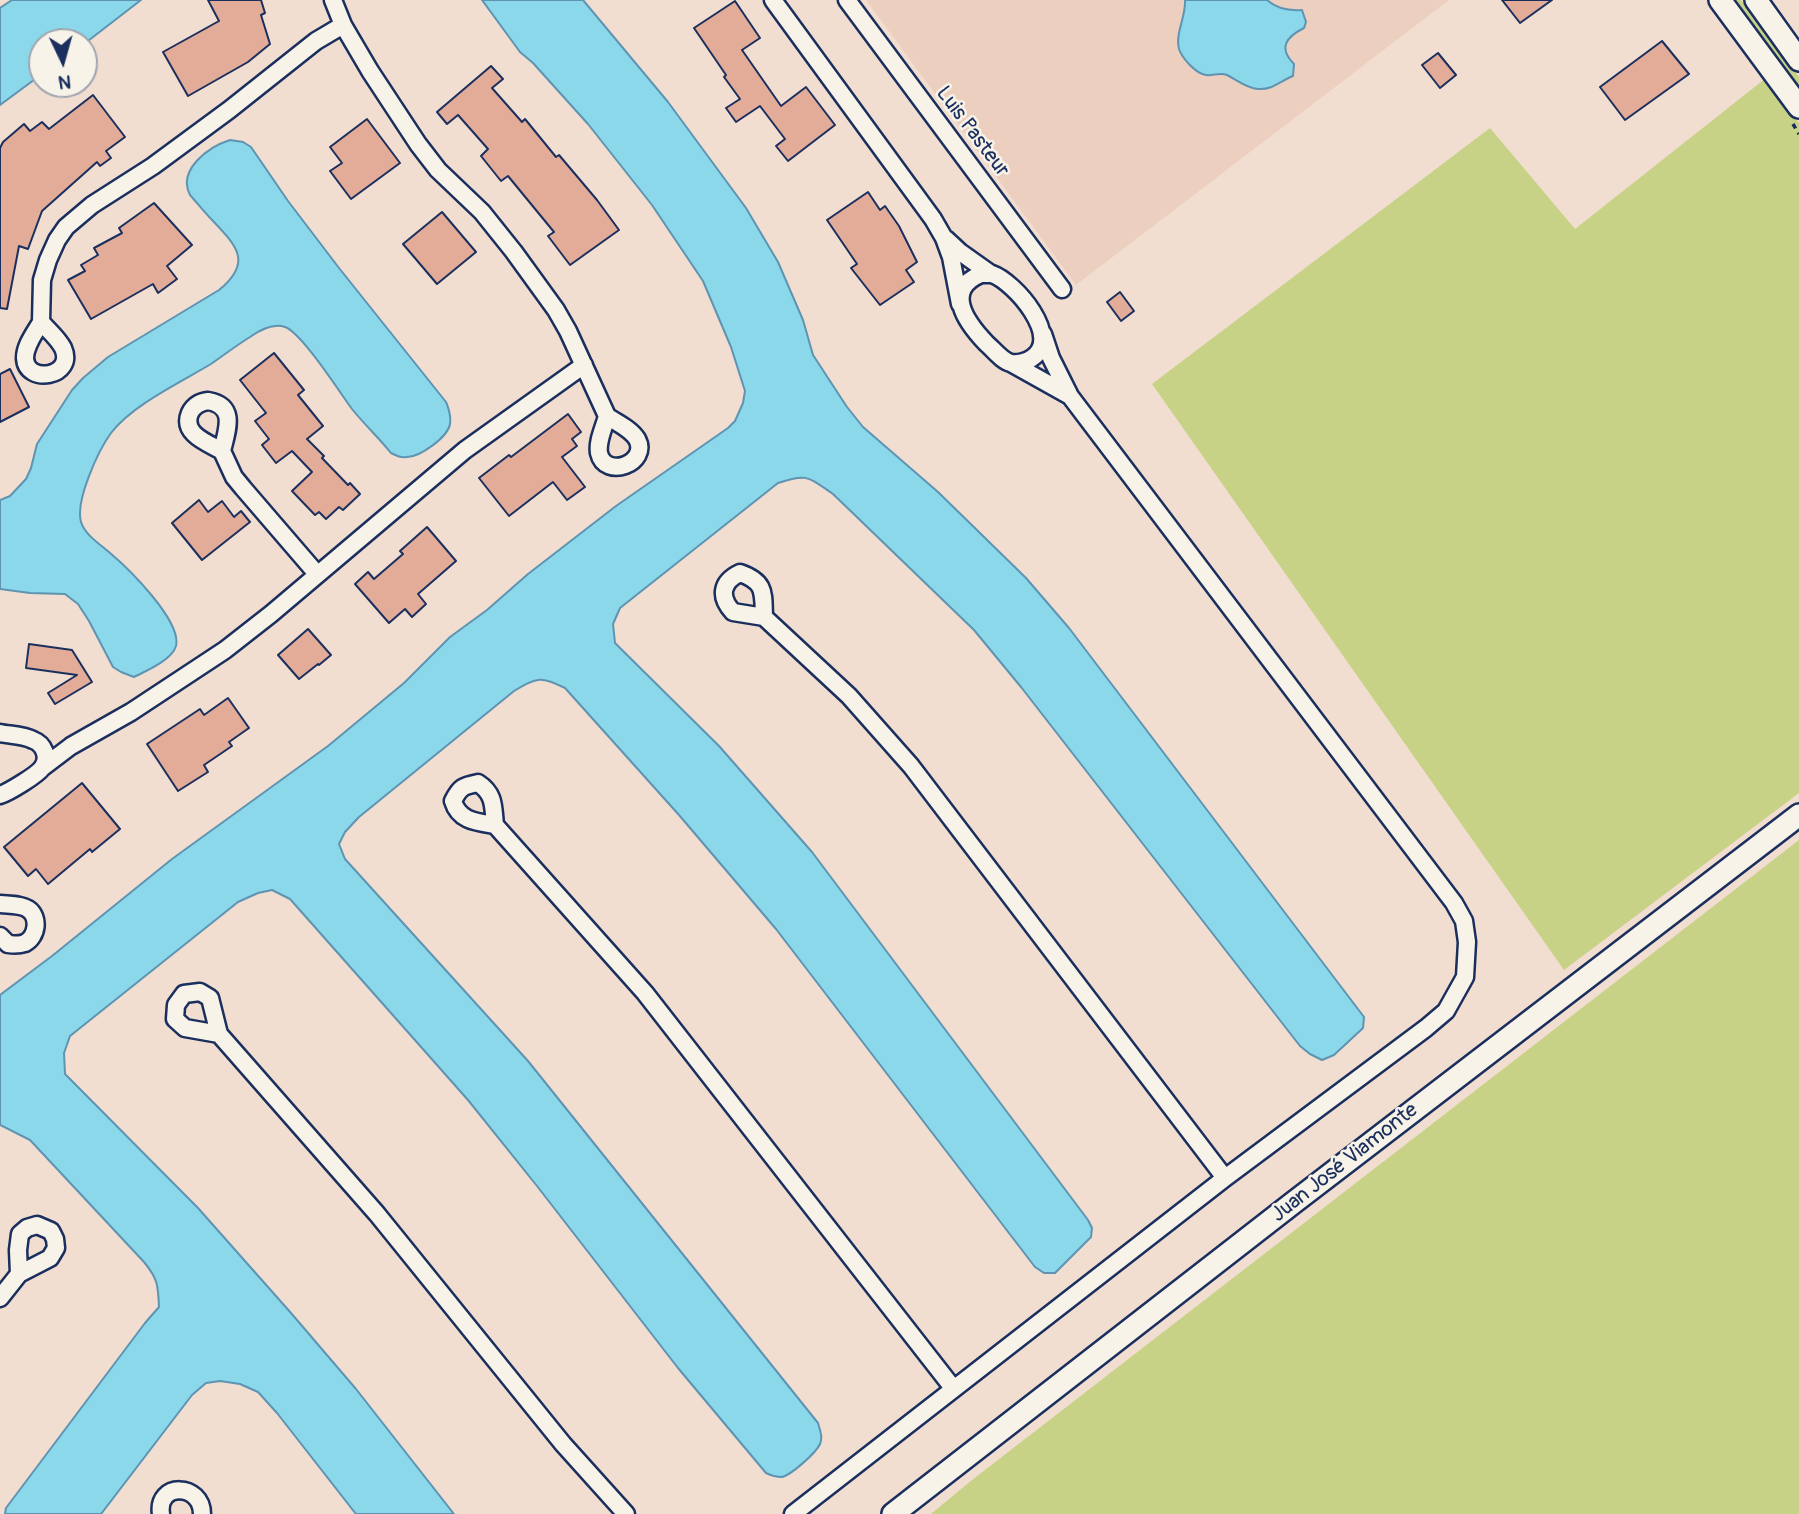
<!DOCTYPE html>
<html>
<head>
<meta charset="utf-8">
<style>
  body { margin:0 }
  #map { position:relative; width:1799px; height:1514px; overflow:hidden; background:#f1ded0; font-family:Pangolin,sans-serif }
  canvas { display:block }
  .north { position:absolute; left:28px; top:28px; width:70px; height:70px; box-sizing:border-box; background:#f7f3e8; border:2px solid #9fa5b1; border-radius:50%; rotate:175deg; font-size:19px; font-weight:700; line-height:28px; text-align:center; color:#1b2f5e }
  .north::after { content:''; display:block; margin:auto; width:24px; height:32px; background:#1b2f5e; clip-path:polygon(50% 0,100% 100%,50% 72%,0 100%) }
</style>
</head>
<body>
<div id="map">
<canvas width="1799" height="1514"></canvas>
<div class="north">N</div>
</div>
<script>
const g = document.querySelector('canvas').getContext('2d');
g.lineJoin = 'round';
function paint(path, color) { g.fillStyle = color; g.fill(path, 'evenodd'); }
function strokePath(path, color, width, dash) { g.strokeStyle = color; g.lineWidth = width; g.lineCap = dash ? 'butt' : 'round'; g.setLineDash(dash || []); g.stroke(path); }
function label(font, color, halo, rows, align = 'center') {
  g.font = font + ' Pangolin,sans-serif'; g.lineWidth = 5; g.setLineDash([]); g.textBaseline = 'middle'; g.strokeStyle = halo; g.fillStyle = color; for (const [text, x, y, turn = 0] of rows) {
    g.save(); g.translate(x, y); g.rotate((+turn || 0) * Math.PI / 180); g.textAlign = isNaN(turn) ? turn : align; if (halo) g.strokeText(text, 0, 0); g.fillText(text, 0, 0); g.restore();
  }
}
const built = new Path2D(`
  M866,0H1449L1076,285Z`);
const green = new Path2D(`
  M1732,0H1741L1799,77V90Z
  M1766,78L1799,123V793L1564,970L1152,384L1490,128L1575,229Z
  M1799,840V1514H931L972,1480Z`);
const water = new Path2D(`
  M12,0H141L84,44V42H42V74L0,105V8Z
  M482,0H583L668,102L746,208L778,262L803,320L813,355L847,407L863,427L938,492L1026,578L1069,628L1364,1017L1363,1028L1334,1055L1322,1060L1310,1054L1300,1046L1021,687L974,630L833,494C808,477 808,473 778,483L620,608L613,624L615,643L719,746L812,852L1088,1220L1092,1228L1091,1237L1055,1273H1044L1035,1267L776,929L679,815L565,688C541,676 538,677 514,691L359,817L345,832L339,844L345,859L528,1061L818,1423C820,1430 823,1437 820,1444C816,1453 791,1475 782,1477C777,1477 770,1475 766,1473L678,1368L537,1186L468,1100L290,899L272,890L258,893L238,902L70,1036L64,1053L65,1074L198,1208L291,1313L356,1389L454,1514H356L277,1413L258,1392L240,1384L220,1381L206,1383L192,1395L101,1514H5L6,1508L145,1323L159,1307C158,1285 158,1279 144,1262L30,1140L0,1125V995L52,956L172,859L328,746L404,683L450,637L487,610L528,574L616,506L728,428L735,421L743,403L745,391L731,347L703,281L652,205L588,124L533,63L520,52Z
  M1185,0H1267C1277,9 1288,11 1302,10L1306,22L1304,28C1286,37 1278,48 1294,64L1293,76C1280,81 1273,90 1258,89C1246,88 1237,80 1227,75C1220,72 1213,76 1206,75C1196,74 1182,58 1179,49C1175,33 1186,17 1185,0Z
  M230,140L243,142L251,147L288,201L339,268L446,402C449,409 451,417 450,424C448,437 420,457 407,457C401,458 397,456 391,453C379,438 364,424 352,409C340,393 302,333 285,327C273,323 260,330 250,337C237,345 224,355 211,364C181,382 132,405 111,433C98,451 75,501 81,522C85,535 100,544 110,553C128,568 182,621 176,646C172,660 146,671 134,677L121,672L113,667L89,621L78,604L65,594L30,593L0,589V500L10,496L26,479L31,468L37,444L72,390L83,378L108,357L219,290C252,263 238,247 213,221C205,213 198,204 190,195C177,170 208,147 230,140Z`);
const building = new Path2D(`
  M208,0H261L265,13L261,15L270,44L248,62L188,96L163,52L219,21Z
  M1502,0H1552L1520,23Z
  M735,1L760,38L742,50L781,106L806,87L835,125L788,161L776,146L785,139L760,106L736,122L726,108L740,99L724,77L726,75L694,28Z
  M1662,41L1689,74L1625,120L1600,87Z
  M1438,53L1456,75L1440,88L1422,65Z
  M491,66L503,79L492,88L522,122L525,119L556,157L559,155L597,200L619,230L570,265L548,236L554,232L508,176L501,181L481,156L488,149L458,115L447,124L437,112Z
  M93,95L125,137L106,151L111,158L100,166L97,162L42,211L28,249L19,246L7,309L0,308V148L3,142L24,124L30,131L42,122L49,129Z
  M367,119L400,163L351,199L330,171L342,163L330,147Z
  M868,192L880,210L885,206L899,226L917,262L906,270L914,282L880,305L851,268L857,264L827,220Z
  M154,203L192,245L167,266L177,279L158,293L153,284L91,319L68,280L85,271L81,265L98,255L94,248L122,233L119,228Z
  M442,212L476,252L437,284L403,244Z
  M1120,292L1134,311L1121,321L1107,302Z
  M274,353L304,390L298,395L323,426L307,439L324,456L322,458L348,485L350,483L360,494L343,510L339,507L326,519L319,512L315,515L292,491L312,472L292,451L276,463L262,445L269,439L255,421L266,413L240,380Z
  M10,369L29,407L0,422V374Z
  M568,414L581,432L572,439L577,446L562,457L585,487L567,500L553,482L509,516L479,478L509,455L511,457Z
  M199,500L208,512L222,501L234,517L241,511L250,522L202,560L172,523Z
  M427,527L456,561L418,594L426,604L412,617L405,609L389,623L355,584L368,572L374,579L403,554L400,551Z
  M308,629L331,655L319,665L318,664L299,679L278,655Z
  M29,644L72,650L92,682L55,704L48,693L77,675L26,668Z
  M228,698L249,728L229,742L232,746L204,765L208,772L178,791L147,744L200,709L204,715Z
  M82,783L120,829L92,852L90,849L48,884L36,869L28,876L4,847Z`);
const path = new Path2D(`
  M1793,124L1799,134`);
const street = new Path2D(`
  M333,0L343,25L370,71L418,144L438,170L482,212L514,252L556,310L568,331L607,416
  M773,0L933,219L944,238L951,257L960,304
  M847,0L1062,289
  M946,239L960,252L991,274
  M981,274C981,274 991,274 992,274C1015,282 1063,338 1032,358C1027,362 1017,364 1011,363C1002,361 993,349 986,343C966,322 943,290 981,274Z
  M41,322L42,280L48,260L57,240L66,227L92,205L153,166L229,110L316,41L343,25
  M41,322C48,330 58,338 63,348C76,377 26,385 25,358C25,345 35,333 41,322Z
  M1011,363L1070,396
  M208,401C237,406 227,430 222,451C208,443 181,434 190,413C194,405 200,402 208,401Z
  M607,416C617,423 631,429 637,439C650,463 605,480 599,453C597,441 604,428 607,416Z
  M222,451L234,477L243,488L317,574
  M740,573C766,582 763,593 764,617L733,612C719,597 721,582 740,573Z
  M764,617L849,696L911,766L1225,1178
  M0,733C10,735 24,735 33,740C44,744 50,758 42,768C37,775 9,792 0,795
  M42,768L71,746L131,712L225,650L271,614L465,450L584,365
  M478,783C495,794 493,807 495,825C476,822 459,821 453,801C460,787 463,786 478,783Z
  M495,825L645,993L953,1388
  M0,904C9,905 20,904 28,909C40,917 37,937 25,943C19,945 14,945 8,944L0,936
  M200,992L210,998L219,1034L185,1028L175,1019L176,1005L184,994Z
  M219,1034L377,1214L563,1444L626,1514
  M37,1225L51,1231L55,1239L56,1248L50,1258L19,1274L18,1250L20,1234L27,1228Z
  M0,1298L19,1274
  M161,1514C156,1482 202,1483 202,1514
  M793,1514L1225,1178L1426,1028L1446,1011L1465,977L1467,942L1464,921L1454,903L1070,396L1051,358L1043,334`);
const secondary = new Path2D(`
  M1720,0L1799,107
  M1756,0L1799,60
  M893,1514L1293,1203L1799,815`);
const streetNames = [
  ["Luis Pasteur",972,132,53],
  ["Juan José Viamonte",1345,1163,-38]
];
paint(built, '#eccfbf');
paint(green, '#c7d286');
paint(water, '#8bd8ea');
strokePath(water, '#5e94b2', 2);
paint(building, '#e2ac98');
strokePath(building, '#1b2f5e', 2);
strokePath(street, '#1b2f5e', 21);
strokePath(secondary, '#1b2f5e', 26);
strokePath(path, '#1b2f5e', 3.5, [5, 5]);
strokePath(street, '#f7f3e8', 16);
strokePath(secondary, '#f7f3e8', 21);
label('21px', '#1b2f5e', '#f7f3e8', streetNames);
</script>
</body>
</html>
